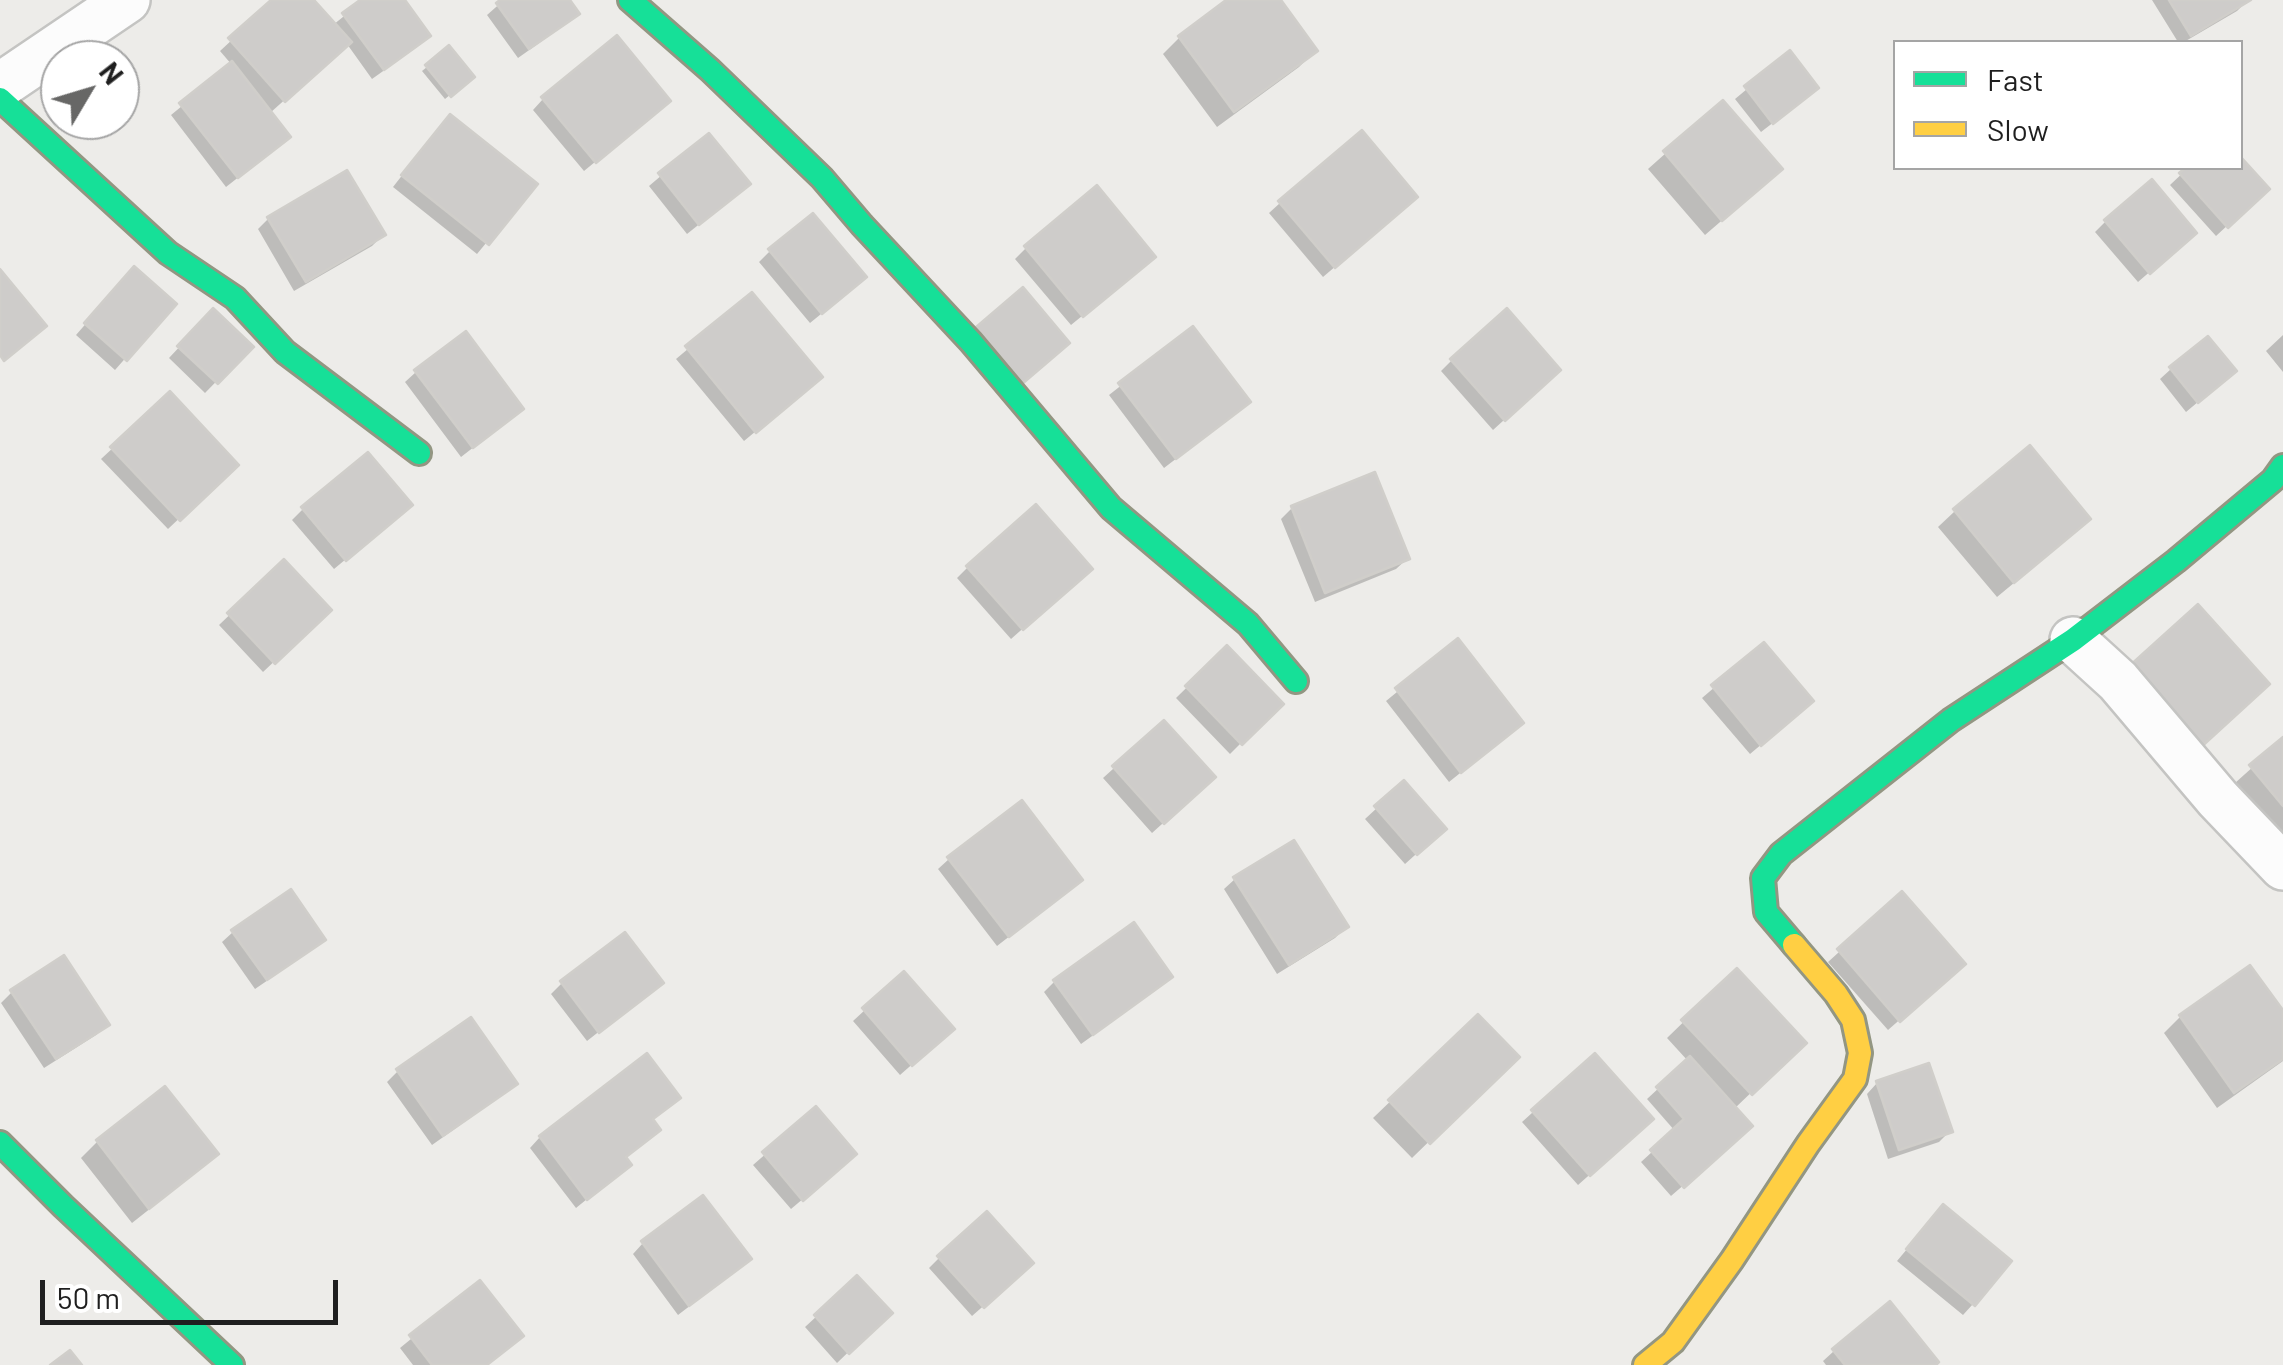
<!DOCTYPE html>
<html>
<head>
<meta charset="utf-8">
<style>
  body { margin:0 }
  #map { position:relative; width:2283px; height:1365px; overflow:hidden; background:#edece9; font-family:Barlow,sans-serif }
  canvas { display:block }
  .legend { position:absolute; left:1893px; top:40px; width:350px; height:130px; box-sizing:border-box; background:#fff; border:2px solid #a5a5a5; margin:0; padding:12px 18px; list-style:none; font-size:30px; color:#1f1f1f }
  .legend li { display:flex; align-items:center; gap:20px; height:50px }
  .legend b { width:50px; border:2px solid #a5a5a5 }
  .north { position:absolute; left:40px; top:40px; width:100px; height:100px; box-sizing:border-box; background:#fff; border:2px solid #a5a5a5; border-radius:50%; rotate:52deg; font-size:28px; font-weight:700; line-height:40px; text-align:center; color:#1f1f1f }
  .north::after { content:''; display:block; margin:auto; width:35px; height:45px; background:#676766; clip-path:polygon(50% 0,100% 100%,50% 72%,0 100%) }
  .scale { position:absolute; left:40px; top:1280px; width:298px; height:45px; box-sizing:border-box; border:5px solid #1f1f1f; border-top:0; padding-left:12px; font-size:30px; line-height:35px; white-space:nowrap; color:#1f1f1f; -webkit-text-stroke:8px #fff; paint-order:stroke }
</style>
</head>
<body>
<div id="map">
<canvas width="2283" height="1365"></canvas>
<ul class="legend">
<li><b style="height:12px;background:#16e098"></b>Fast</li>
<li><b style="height:12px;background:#ffcf43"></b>Slow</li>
</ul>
<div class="north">N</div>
<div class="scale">50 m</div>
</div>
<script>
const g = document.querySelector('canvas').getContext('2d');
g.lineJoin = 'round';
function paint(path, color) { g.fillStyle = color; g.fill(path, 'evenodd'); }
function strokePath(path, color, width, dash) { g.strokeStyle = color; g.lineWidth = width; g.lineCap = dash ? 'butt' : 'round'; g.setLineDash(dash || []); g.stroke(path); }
const shadow = new Path2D(`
  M275,0H311L333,25L364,0H402L428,36L417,47L372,79L347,44L270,113L277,147L226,187L171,115L232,65L220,51Z
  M504,0H567L577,14L566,24L518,58L487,15Z
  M1230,0H1278L1315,51L1299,67L1217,127L1163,54L1179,38Z
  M2152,0H2248L2237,11L2184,42H2178Z
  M1789,54L1805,98L1761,132L1735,99Z
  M427,67L467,81L445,99L422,71Z
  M543,99L657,111L584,171L533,110Z
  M1722,103L1763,185L1705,235L1648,169Z
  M439,128L534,185L477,254L393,187Z
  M708,136L737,194L687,234L649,186Z
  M2188,168H2240L2267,189L2216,236L2170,185Z
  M1280,203L1404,208L1323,277L1269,213Z
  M268,219L383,235L372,246L294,291L258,229Z
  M2106,221L2183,243L2138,282L2095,232Z
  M1026,248L1142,267L1071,325L1015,259Z
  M770,251L853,288L810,323L759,262Z
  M124,280L173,304L115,370L76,335Z
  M752,295L809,387L744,441L676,359Z
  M213,311L250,347L205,393L169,358Z
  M1193,329L1237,412L1164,468L1109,395Z
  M2283,335V372L2266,351Z
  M1452,360L1547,381L1493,430L1441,371Z
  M2171,369L2223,381L2186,412L2160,379Z
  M416,372L510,419L461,457L405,382Z
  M170,395L236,465L168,529L101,459Z
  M1292,508L1407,559L1396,569L1315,602L1281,519Z
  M303,509L399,515L334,569L292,520Z
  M1955,511L2088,519L2072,535L1997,597L1938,527Z
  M284,563L329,610L263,672L219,625Z
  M968,567L1079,579L1011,639L957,578Z
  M1458,642L1510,733L1449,782L1386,701Z
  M1764,645L1800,712L1750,754L1702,698Z
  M1227,648L1280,704L1230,754L1176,698Z
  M1164,723L1202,788L1152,833L1103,778Z
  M2283,740V841L2235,783Z
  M1403,784L1433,839L1405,864L1365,819Z
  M949,859L1069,890L997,946L938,869Z
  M1235,879L1346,927L1335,938L1277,974L1224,889Z
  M1902,895L1952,974L1888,1030L1828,962Z
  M233,932L323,939L312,950L255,989L222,942Z
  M2250,968L2283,1014V1061L2217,1108L2164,1033L2180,1017Z
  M1736,971L1803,1043L1734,1109L1739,1137L1671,1196L1641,1162L1675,1131L1647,1099L1688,1061L1667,1038Z
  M904,974L941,1039L900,1075L853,1021Z
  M1170,977L1159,988L1081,1044L1044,992L1054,982Z
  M562,983H661L587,1041L551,994Z
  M12,992L107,1024L96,1035L44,1068L1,1003Z
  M1478,1017L1516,1057L1412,1158L1373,1118Z
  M1595,1056L1640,1130L1578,1185L1522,1122Z
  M398,1071L514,1084L504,1094L432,1145L387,1082Z
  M1877,1083L1950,1131L1939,1142L1888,1159L1867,1094Z
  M165,1089L216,1154L199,1170L132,1223L81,1158L97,1142Z
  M678,1098L651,1121L623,1158L629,1165L576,1208L530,1148L540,1137Z
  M816,1110L843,1165L791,1209L753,1165Z
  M1933,1218L1973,1304L1963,1315L1897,1261Z
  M643,1243L738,1269L678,1315L633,1254Z
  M939,1258L1021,1273L972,1316L929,1268Z
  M857,1279L889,1313L837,1363L805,1327Z
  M479,1283L487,1365H413L400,1348Z
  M1834,1351L1933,1365H1826L1823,1361Z`);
const building = new Path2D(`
  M271,0H314L352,42L285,102L228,38Z
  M360,0H405L431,36L384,70L342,13Z
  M500,0H570L580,14L529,49L496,3Z
  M1226,0H1281L1318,51L1234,112L1178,36Z
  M2169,0H2251L2191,36Z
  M617,35L671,101L596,163L541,97Z
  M449,45L475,77L451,97L425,65Z
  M1790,50L1819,88L1773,124L1744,86Z
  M232,61L291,137L238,178L179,103Z
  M1723,100L1783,169L1722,221L1663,151Z
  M450,114L538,184L489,245L401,175Z
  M1362,130L1418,197L1335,268L1278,201Z
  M709,133L751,184L699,225L658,173Z
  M2240,156L2270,189L2228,228L2179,173L2185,168H2240Z
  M347,170L386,235L306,282L267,217Z
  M2152,179L2197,233L2150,274L2104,220Z
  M1097,185L1156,257L1083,317L1024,246Z
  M813,213L867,277L822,314L768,249Z
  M134,266L177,304L127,361L84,323Z
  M0,269L47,326L4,361L0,355Z
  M1023,287L1070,343L1022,384L975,328Z
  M752,292L823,377L756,433L685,346Z
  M213,308L254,347L218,384L177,346Z
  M1507,308L1561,370L1505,421L1450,359Z
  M1193,326L1251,402L1176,459L1118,383Z
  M466,331L524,409L473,448L414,370Z
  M2208,336L2237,371L2198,403L2169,367Z
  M170,391L239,465L180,521L110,447Z
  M2030,445L2091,519L2014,583L1953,509Z
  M368,452L413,505L346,561L301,507Z
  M1375,472L1410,559L1325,593L1291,506Z
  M1036,504L1093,569L1023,630L966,566Z
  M284,559L332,610L275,664L227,613Z
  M2198,604L2270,684L2199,749L2126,669Z
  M1458,638L1524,723L1461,773L1395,688Z
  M1764,642L1814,701L1761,746L1711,685Z
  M1227,645L1284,704L1242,745L1185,686Z
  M1164,720L1216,777L1164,824L1112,766Z
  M2283,737V806L2249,765Z
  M1404,780L1447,829L1417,855L1374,806Z
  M1022,800L1083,880L1009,937L947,857Z
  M1294,840L1349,927L1289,965L1233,877Z
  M291,889L326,940L267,980L231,930Z
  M1902,891L1966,964L1900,1022L1837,949Z
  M1134,922L1173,977L1093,1035L1053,980Z
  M625,932L664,983L599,1033L560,981Z
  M64,955L110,1025L56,1059L10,990Z
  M2250,965L2283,1010V1059L2234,1093L2179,1015Z
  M1737,968L1807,1043L1752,1095L1681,1020Z
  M904,971L955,1029L912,1066L862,1008Z
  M1478,1014L1520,1057L1430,1144L1388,1100Z
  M471,1017L518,1084L443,1136L396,1069Z
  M647,1053L681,1098L653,1119L661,1130L626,1157L632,1165L587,1200L539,1136Z
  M1595,1053L1654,1119L1590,1176L1531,1110Z
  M1690,1056L1753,1126L1684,1188L1650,1150L1684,1119L1656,1087Z
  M1929,1063L1953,1132L1899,1150L1876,1081Z
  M165,1086L219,1154L149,1209L96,1140Z
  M816,1106L857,1154L803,1201L762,1152Z
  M703,1195L752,1259L689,1306L641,1241Z
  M1943,1204L2012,1261L1975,1306L1906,1249Z
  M987,1211L1034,1263L984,1308L937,1256Z
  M857,1275L893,1313L849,1354L814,1315Z
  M480,1280L524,1336L487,1365H432L409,1335Z
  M1890,1301L1939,1362L1936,1365H1845L1832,1349Z
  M70,1350L82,1365H50Z`);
const street = new Path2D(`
  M0,86L127,0
  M2073,640L2118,681L2218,799L2283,867`);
const fast = new Path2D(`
  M630,0L710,70L822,178L862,225L971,342L1111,508L1248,624L1296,681
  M0,99L168,253L235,298L285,352L419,453
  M1794,945L1766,912L1763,878L1781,854L1951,720L2073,640L2176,561L2273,480L2283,466
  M0,1143L63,1206L232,1365`);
const slow = new Path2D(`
  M1645,1365L1673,1342L1732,1260L1808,1144L1855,1079L1860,1053L1853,1020L1836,994L1794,945`);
paint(shadow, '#0003');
paint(building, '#ceccca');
strokePath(building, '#d0ceca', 2.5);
strokePath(street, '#c4c4c2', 50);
strokePath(fast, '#939682', 28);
strokePath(slow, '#939682', 28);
strokePath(street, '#fcfcfc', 45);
strokePath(fast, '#16e098', 22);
strokePath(slow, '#ffcf43', 22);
</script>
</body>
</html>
